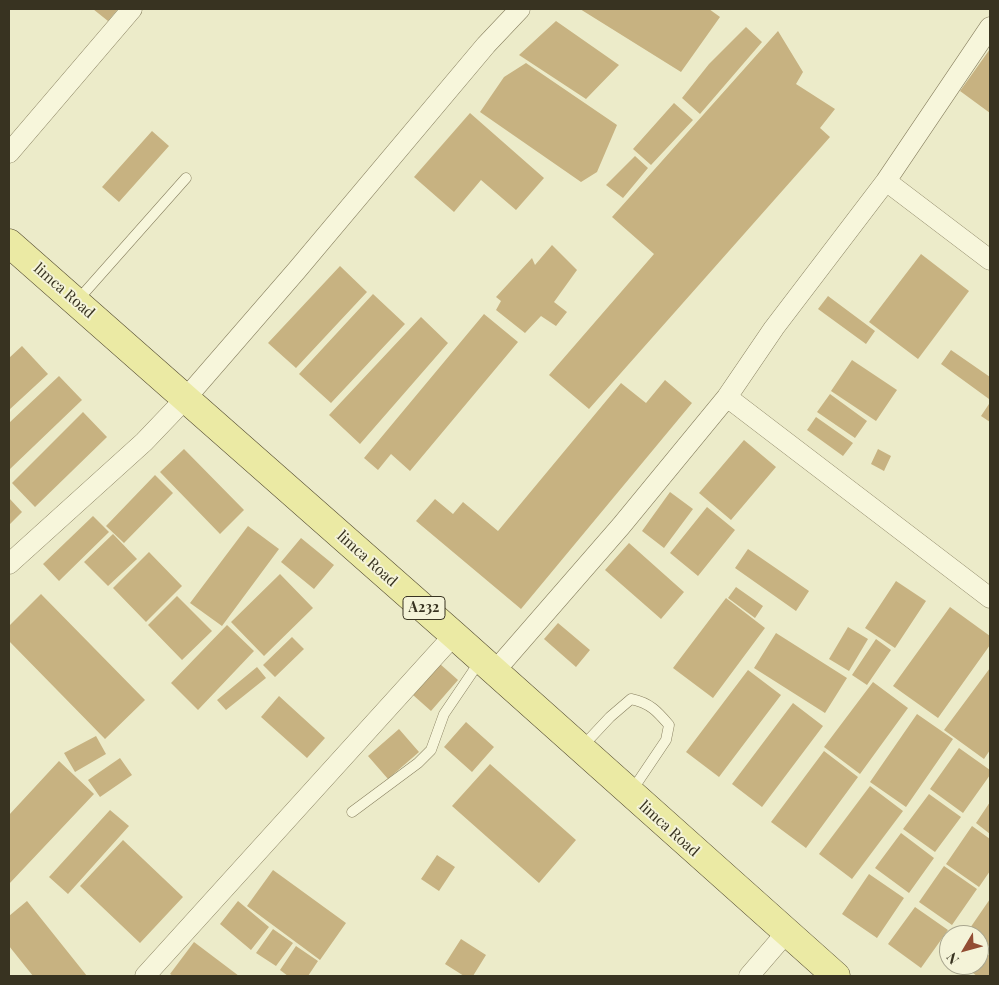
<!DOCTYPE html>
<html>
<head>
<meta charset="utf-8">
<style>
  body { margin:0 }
  #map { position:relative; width:999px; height:985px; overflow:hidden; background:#ecebc9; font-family:"Playfair Display",serif }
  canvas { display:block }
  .frame { position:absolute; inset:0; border:10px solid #383321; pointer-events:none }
  .north { position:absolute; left:939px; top:925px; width:50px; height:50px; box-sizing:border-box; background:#f4f3d8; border:1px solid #a9a68f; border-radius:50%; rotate:233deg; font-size:14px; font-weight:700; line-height:20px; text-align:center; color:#383321 }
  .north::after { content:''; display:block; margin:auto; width:18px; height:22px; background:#924d33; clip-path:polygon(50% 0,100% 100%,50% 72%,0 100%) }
</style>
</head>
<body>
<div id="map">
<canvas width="999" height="985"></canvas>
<div class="frame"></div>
<div class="north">N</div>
</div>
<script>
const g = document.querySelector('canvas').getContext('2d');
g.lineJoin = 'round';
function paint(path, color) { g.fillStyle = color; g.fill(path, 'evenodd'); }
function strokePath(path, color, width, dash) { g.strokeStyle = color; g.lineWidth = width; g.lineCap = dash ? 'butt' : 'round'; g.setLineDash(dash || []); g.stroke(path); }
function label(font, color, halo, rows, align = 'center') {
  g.font = font + ' "Playfair Display",serif'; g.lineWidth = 4; g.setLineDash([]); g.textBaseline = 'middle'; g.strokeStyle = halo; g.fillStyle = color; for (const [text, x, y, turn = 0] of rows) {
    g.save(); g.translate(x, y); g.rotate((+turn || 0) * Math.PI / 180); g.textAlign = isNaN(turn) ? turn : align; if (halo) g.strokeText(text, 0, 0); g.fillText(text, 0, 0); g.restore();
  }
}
const building = new Path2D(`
  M93,9H118L108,21Z
  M580,9H709L720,17L681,72Z
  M556,21L619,65L586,99L519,55Z
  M746,27L762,42L700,114L682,98L709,64Z
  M778,31L803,72L796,84L835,109L820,128L830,137L589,409L549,375L654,254L612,217Z
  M990,49V113L960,91Z
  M526,63L617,125L597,172L581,182L480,112L504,77Z
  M674,103L693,120L651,165L633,149Z
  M470,113L544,178L516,210L481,180L454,212L414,177Z
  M152,131L169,146L119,202L102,187Z
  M635,156L648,168L623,198L606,185Z
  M552,245L577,270L554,302L567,312L556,326L541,316L525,333L496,310L501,301L496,297L532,258L535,265Z
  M921,254L969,291L918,359L869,322Z
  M340,266L367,292L296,368L268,343Z
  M373,294L405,324L331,403L299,374Z
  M828,296L875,331L866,344L818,309Z
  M484,314L518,342L410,471L391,454L378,470L364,458Z
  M421,317L448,343L360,444L329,415Z
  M22,346L48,374L9,410V358Z
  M951,350L990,377L989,399L941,364Z
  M852,360L897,390L876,421L831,391Z
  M59,376L82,400L10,469L9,423Z
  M665,380L692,403L521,609L416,521L435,499L453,514L463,502L498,531L621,383L646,403Z
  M830,394L867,421L855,438L817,412Z
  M989,404L990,405V422L981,416Z
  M83,412L107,437L35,507L12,483Z
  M816,417L853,443L843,456L807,430Z
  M744,440L776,467L731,520L699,493Z
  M184,449L244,510L220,534L160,472Z
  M878,449L891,456L884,471L871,464Z
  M155,475L173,493L124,543L106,526Z
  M670,492L693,509L664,548L642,531Z
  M9,498L22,512L9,525Z
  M707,507L735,530L698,576L670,553Z
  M93,516L109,532L59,581L43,564Z
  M248,526L279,549L222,626L190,603Z
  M113,534L137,559L108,586L84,562Z
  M301,538L334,565L314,589L281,562Z
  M629,543L684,592L661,619L605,570Z
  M748,549L809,591L796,611L735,568Z
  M149,552L182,586L146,622L113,588Z
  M280,574L313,608L264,656L231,622Z
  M896,581L926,601L895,648L865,628Z
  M736,587L763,606L755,618L728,598Z
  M41,594L145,700L105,739L9,641V626Z
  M177,596L212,631L182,660L148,625Z
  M726,598L765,628L713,698L673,668Z
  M950,607L990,636V645L938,718L893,686Z
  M558,623L590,650L576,667L544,639Z
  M227,625L254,651L198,710L171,683Z
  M848,627L868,639L849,671L829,659Z
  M776,633L847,678L825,713L754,668Z
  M292,637L304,649L275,677L263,665Z
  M876,639L891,650L867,685L852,675Z
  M440,664L458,680L431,711L413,695Z
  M257,667L266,678L226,710L217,700Z
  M990,668V750L984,759L944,730Z
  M748,670L781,695L719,777L686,752Z
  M873,682L908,708L860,774L824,747Z
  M279,696L325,738L307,758L261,717Z
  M793,703L823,726L762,807L732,784Z
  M917,714L953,739L906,807L870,782Z
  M466,722L494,747L472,772L444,747Z
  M399,729L419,752L388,779L368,756Z
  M96,736L106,754L75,772L64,753Z
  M959,748L990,770V775L963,813L930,789Z
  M824,751L858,777L806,848L771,822Z
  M120,758L132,775L100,797L88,780Z
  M59,761L94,794L9,884V815Z
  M490,764L576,840L539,883L452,806Z
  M870,786L903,811L852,879L819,854Z
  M929,794L961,817L935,852L903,829Z
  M990,802V834L976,823Z
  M110,810L129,826L68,894L49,877Z
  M972,826L990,839V871L979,887L946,864Z
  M901,833L934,858L909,893L875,868Z
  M123,840L183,897L140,943L80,886Z
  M437,855L455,867L439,891L421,879Z
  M944,866L977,889L952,925L919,902Z
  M273,870L346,923L320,960L247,906Z
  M869,874L904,898L877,938L842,914Z
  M990,899V947L979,939V935H973L968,931Z
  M27,901L87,976H33L9,946V916Z
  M238,901L269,927L251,950L220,924Z
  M915,907L948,930L921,968L888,944Z
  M273,929L293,943L276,966L256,953Z
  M461,939L486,955L473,976H464L445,964Z
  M194,942L239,976H173L170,974Z
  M296,946L318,961L308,976H288L280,970Z
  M979,948L990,956V976H977L962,965H979Z`);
const service = new Path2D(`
  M77,301L186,178
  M581,748L610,717L631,699C650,703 657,711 669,725L666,740L631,792
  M352,812L418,763L431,750L444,714L480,661`);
const minor = new Path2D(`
  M9,153L132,9
  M886,181L990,27
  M727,397L990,598
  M9,564L144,442L186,398L297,270L486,45L520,9
  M494,672L621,526L727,397L774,328L886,181L990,260
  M145,976L454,635
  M749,976L786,933`);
const primary = new Path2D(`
  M9,243L454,635L836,976`);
const shields = [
  [424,608,42]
];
const shieldNames = [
  ["A232",424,608]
];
const streetNames = [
  ["limca Road",64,291,41],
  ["limca Road",367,559,42],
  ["limca Road",669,829,42]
];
paint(building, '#c7b281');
strokePath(service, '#877f5f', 11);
strokePath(minor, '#877f5f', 21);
strokePath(primary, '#554c32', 29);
strokePath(service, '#f7f6db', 10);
strokePath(minor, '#f7f6db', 20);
strokePath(primary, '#ebeaa4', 28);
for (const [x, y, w] of shields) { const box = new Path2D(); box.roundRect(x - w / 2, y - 11.5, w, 23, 4); g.fillStyle = '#f4f3d8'; g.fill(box); strokePath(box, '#383321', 1); }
label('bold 14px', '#383321', null, shieldNames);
label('15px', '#383321', '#f4f3d8', streetNames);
</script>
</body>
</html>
